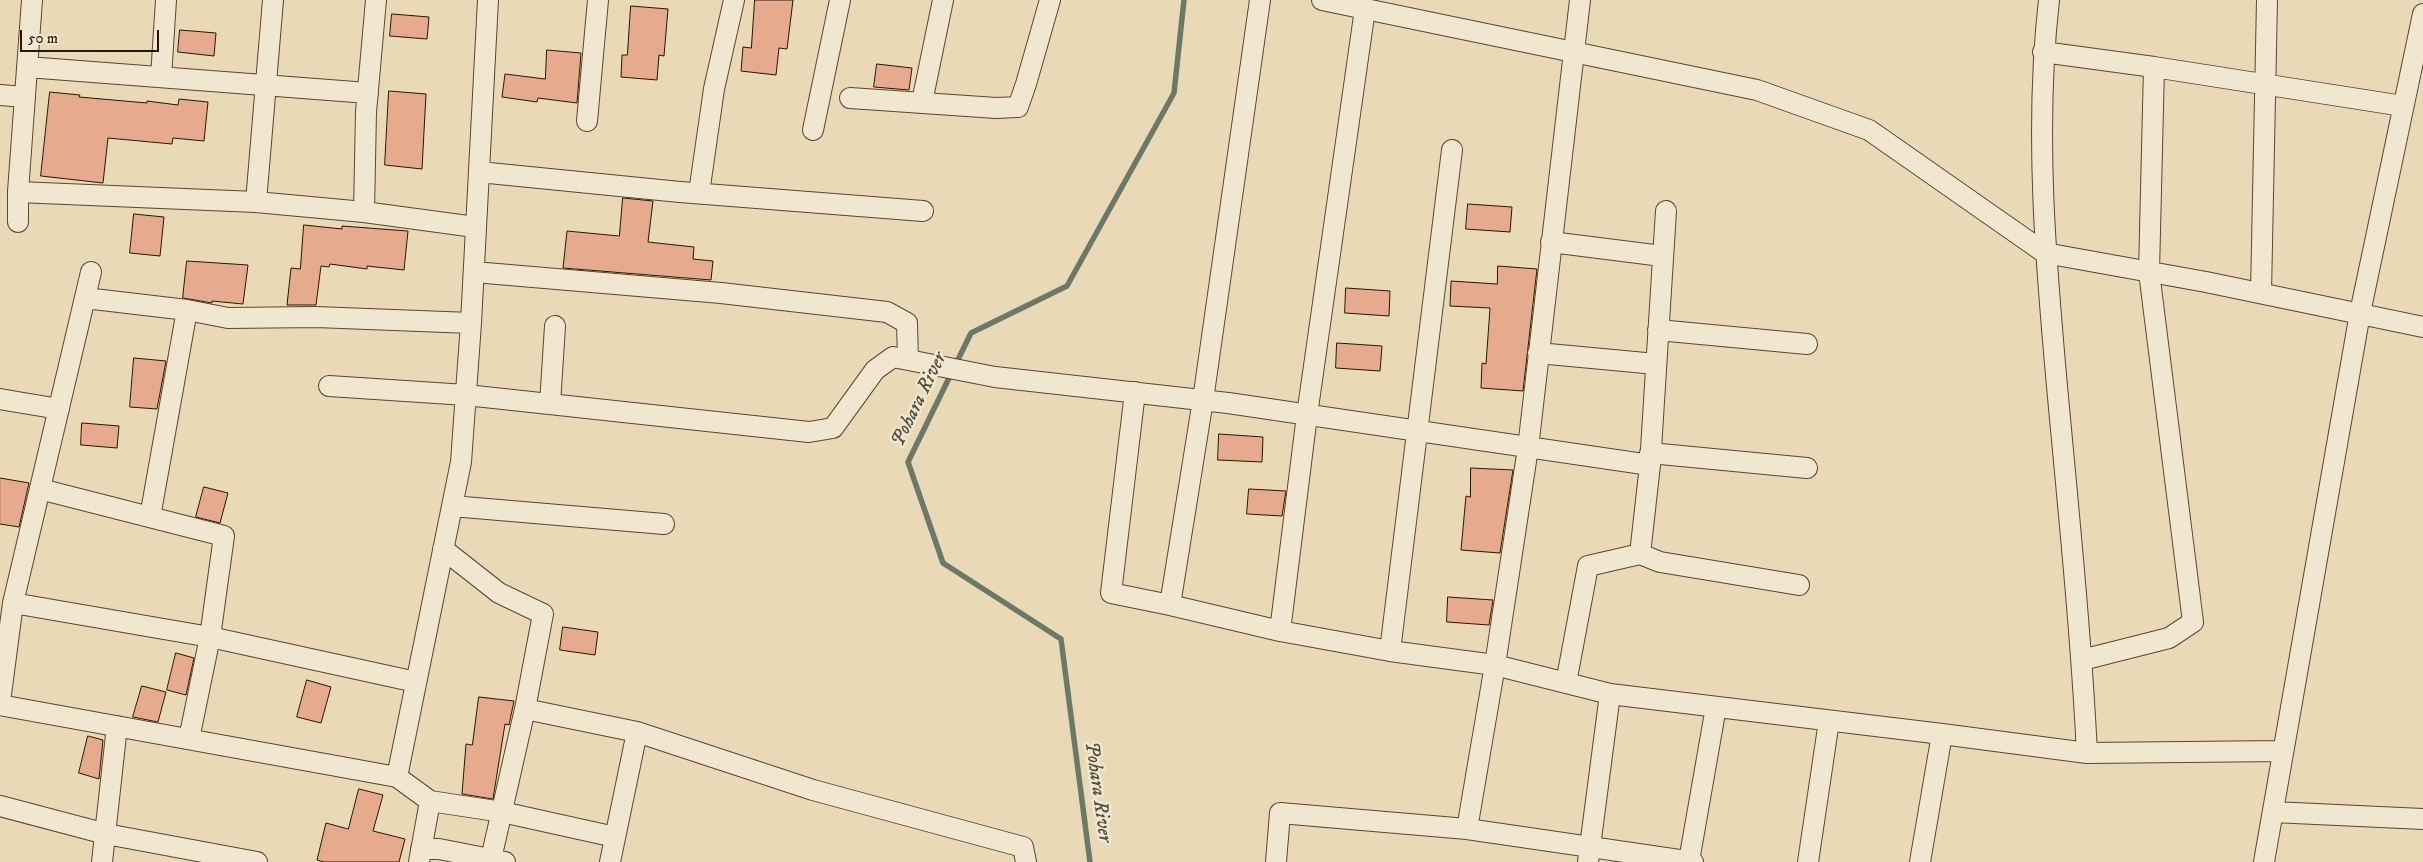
<!DOCTYPE html>
<html>
<head>
<meta charset="utf-8">
<style>
  body { margin:0 }
  #map { position:relative; width:2423px; height:862px; overflow:hidden; background:#ead9b6; font-family:"IM FELL DW Pica",serif }
  canvas { display:block }
  .scale { position:absolute; left:20px; top:30px; width:139px; height:22px; box-sizing:border-box; border:2px solid #271700; border-top:0; padding-left:6px; font-size:15px; line-height:18px; white-space:nowrap; color:#271700; -webkit-text-stroke:4px #f1e6d0; paint-order:stroke }
</style>
</head>
<body>
<div id="map">
<canvas width="2423" height="862"></canvas>
<div class="scale">50 m</div>
</div>
<script>
const g = document.querySelector('canvas').getContext('2d');
g.lineJoin = 'round';
function strokePath(path, color, width, dash) { g.strokeStyle = color; g.lineWidth = width; g.lineCap = dash ? 'butt' : 'round'; g.setLineDash(dash || []); g.stroke(path); }
function paint(path, color) { g.fillStyle = color; g.fill(path, 'evenodd'); }
function label(font, color, halo, rows, align = 'center') {
  g.font = font + ' "IM FELL DW Pica",serif'; g.lineWidth = 5; g.setLineDash([]); g.textBaseline = 'middle'; g.strokeStyle = halo; g.fillStyle = color; for (const [text, x, y, turn = 0] of rows) {
    g.save(); g.translate(x, y); g.rotate((+turn || 0) * Math.PI / 180); g.textAlign = isNaN(turn) ? turn : align; if (halo) g.strokeText(text, 0, 0); g.fillText(text, 0, 0); g.restore();
  }
}
const stream = new Path2D(`
  M1090,862L1061,639L943,563L908,462L971,333L1067,286L1174,93L1184,0`);
const building = new Path2D(`
  M755,0H793L787,49L779,48L776,75L741,71L743,47L751,48Z
  M631,6L668,9L664,56L659,55L657,80L621,77L622,55H627Z
  M392,14L429,17L427,39L390,36Z
  M180,30L216,33L214,56L178,52Z
  M547,50L581,53L577,103L538,98L537,102L502,97L505,74L545,79Z
  M877,64L912,68L909,90L874,87Z
  M389,91L426,94L422,169L385,165Z
  M50,92L80,95L79,97L147,103V101L178,105L179,99L208,102L204,141L173,138L172,144L108,138L103,183L41,176Z
  M623,198L653,201L648,242L694,247L693,259L713,261L711,280L563,268L567,231L619,236Z
  M1468,204L1512,207L1510,232L1466,229Z
  M134,214L164,217L160,256L130,253Z
  M304,225L342,229V226L408,231L404,270L367,266V269L330,264L329,267L321,266L316,305H287L291,268L300,269Z
  M187,261L248,265L243,304L212,301V303L183,298Z
  M1498,266L1537,269L1523,391L1481,388L1482,363L1486,364L1490,308L1450,306L1451,281L1497,284Z
  M1346,288L1390,291L1389,316L1345,313Z
  M1337,343L1382,346L1380,371L1336,368Z
  M134,358L166,361L157,409L130,407Z
  M82,423L119,426L117,448L81,445Z
  M1219,434L1263,437L1262,462L1218,460Z
  M1471,468L1513,470L1500,553L1461,550L1466,496L1470,497Z
  M0,478L29,483L19,527L0,524Z
  M204,487L228,493L220,523L196,517Z
  M1249,489L1286,491L1282,516L1247,514Z
  M1448,597L1493,600L1489,625L1447,622Z
  M563,627L598,632L595,655L560,650Z
  M176,653L194,658L186,695L167,690Z
  M307,680L331,687L321,723L297,717Z
  M142,686L166,692L158,722L133,717Z
  M479,697L514,701L509,725L505,724L493,799L462,794L466,744L472,745Z
  M88,736L103,740L99,779L79,773Z
  M359,789L383,795L373,831L405,839L399,862H324L317,860L326,823L348,829Z`);
const minor = new Path2D(`
  M32,0L18,192L256,202L364,212L366,112L376,0
  M1260,0L1203,400L1170,605L1280,631L1390,651L1495,665L1610,694L1942,734L1920,862
  M1322,0L1757,90L1869,130L2045,253L2206,282L2423,327
  M2049,0C2034,131 2046,266 2058,397C2069,516 2081,634 2087,753
  M2043,52L2154,67L2149,272L2193,622L2169,638L2082,660
  M27,67L368,93
  M2154,67L2403,106
  M161,77L166,0
  M0,95L25,97
  M850,98L996,108L1018,107L1026,84L1050,0
  M922,102L943,0
  M587,121L598,0
  M813,130L840,0
  M479,172L680,192L923,211
  M699,193L714,89L734,0
  M256,202L273,0
  M364,212L475,227
  M18,222V192
  M1551,242L1662,256
  M474,272L721,293L887,312L907,323L908,360
  M2261,293L2267,0
  M85,298L187,310L150,517
  M187,310L228,318L316,317L471,323
  M1658,330L1807,344
  M1538,353L1656,364
  M329,386L466,395L809,432L833,428L875,370L893,357L995,377L1228,403L1650,465
  M1135,392L1111,593L1170,605
  M0,399L59,409
  M550,404L555,326
  M1650,453L1807,468
  M452,506L664,524
  M443,549L499,593L543,614L525,709L491,859
  M1640,554L1650,465L1666,211
  M13,603L210,637L224,536L40,489
  M1280,631L1307,415L1365,9
  M1390,651L1452,150
  M1566,683L1588,566L1640,554L1660,562L1799,585
  M0,702L13,603L91,272
  M0,705L397,777
  M525,709L637,732L813,790L1023,847L1026,862
  M1942,734L2087,753L2283,751
  M189,739L210,637L416,682
  M430,801L502,812L615,837
  M0,806L106,834L257,862
  M2273,812L2423,819
  M1467,829L1495,665L1528,448L1580,0
  M421,849H439L505,862
  M1689,861L1716,707
  M102,862L117,726
  M419,862L430,801L397,777L461,462L471,323L488,0
  M610,862L637,732
  M1276,862L1280,813L1467,829L1693,862
  M1588,862L1610,694
  M1808,862L1829,721
  M2264,862L2360,313L2423,14`);
const waterNames = [
  ["Pohara River",920,400,-64],
  ["Pohara River",1097,792,82]
];
strokePath(stream, '#6b7968', 5.5);
paint(building, '#e6aa8f');
strokePath(building, '#271700', 1);
strokePath(minor, '#58482e', 22);
strokePath(minor, '#f1e6d0', 20);
label('italic 20px', '#4f503d', '#f1e6d0', waterNames);
</script>
</body>
</html>
